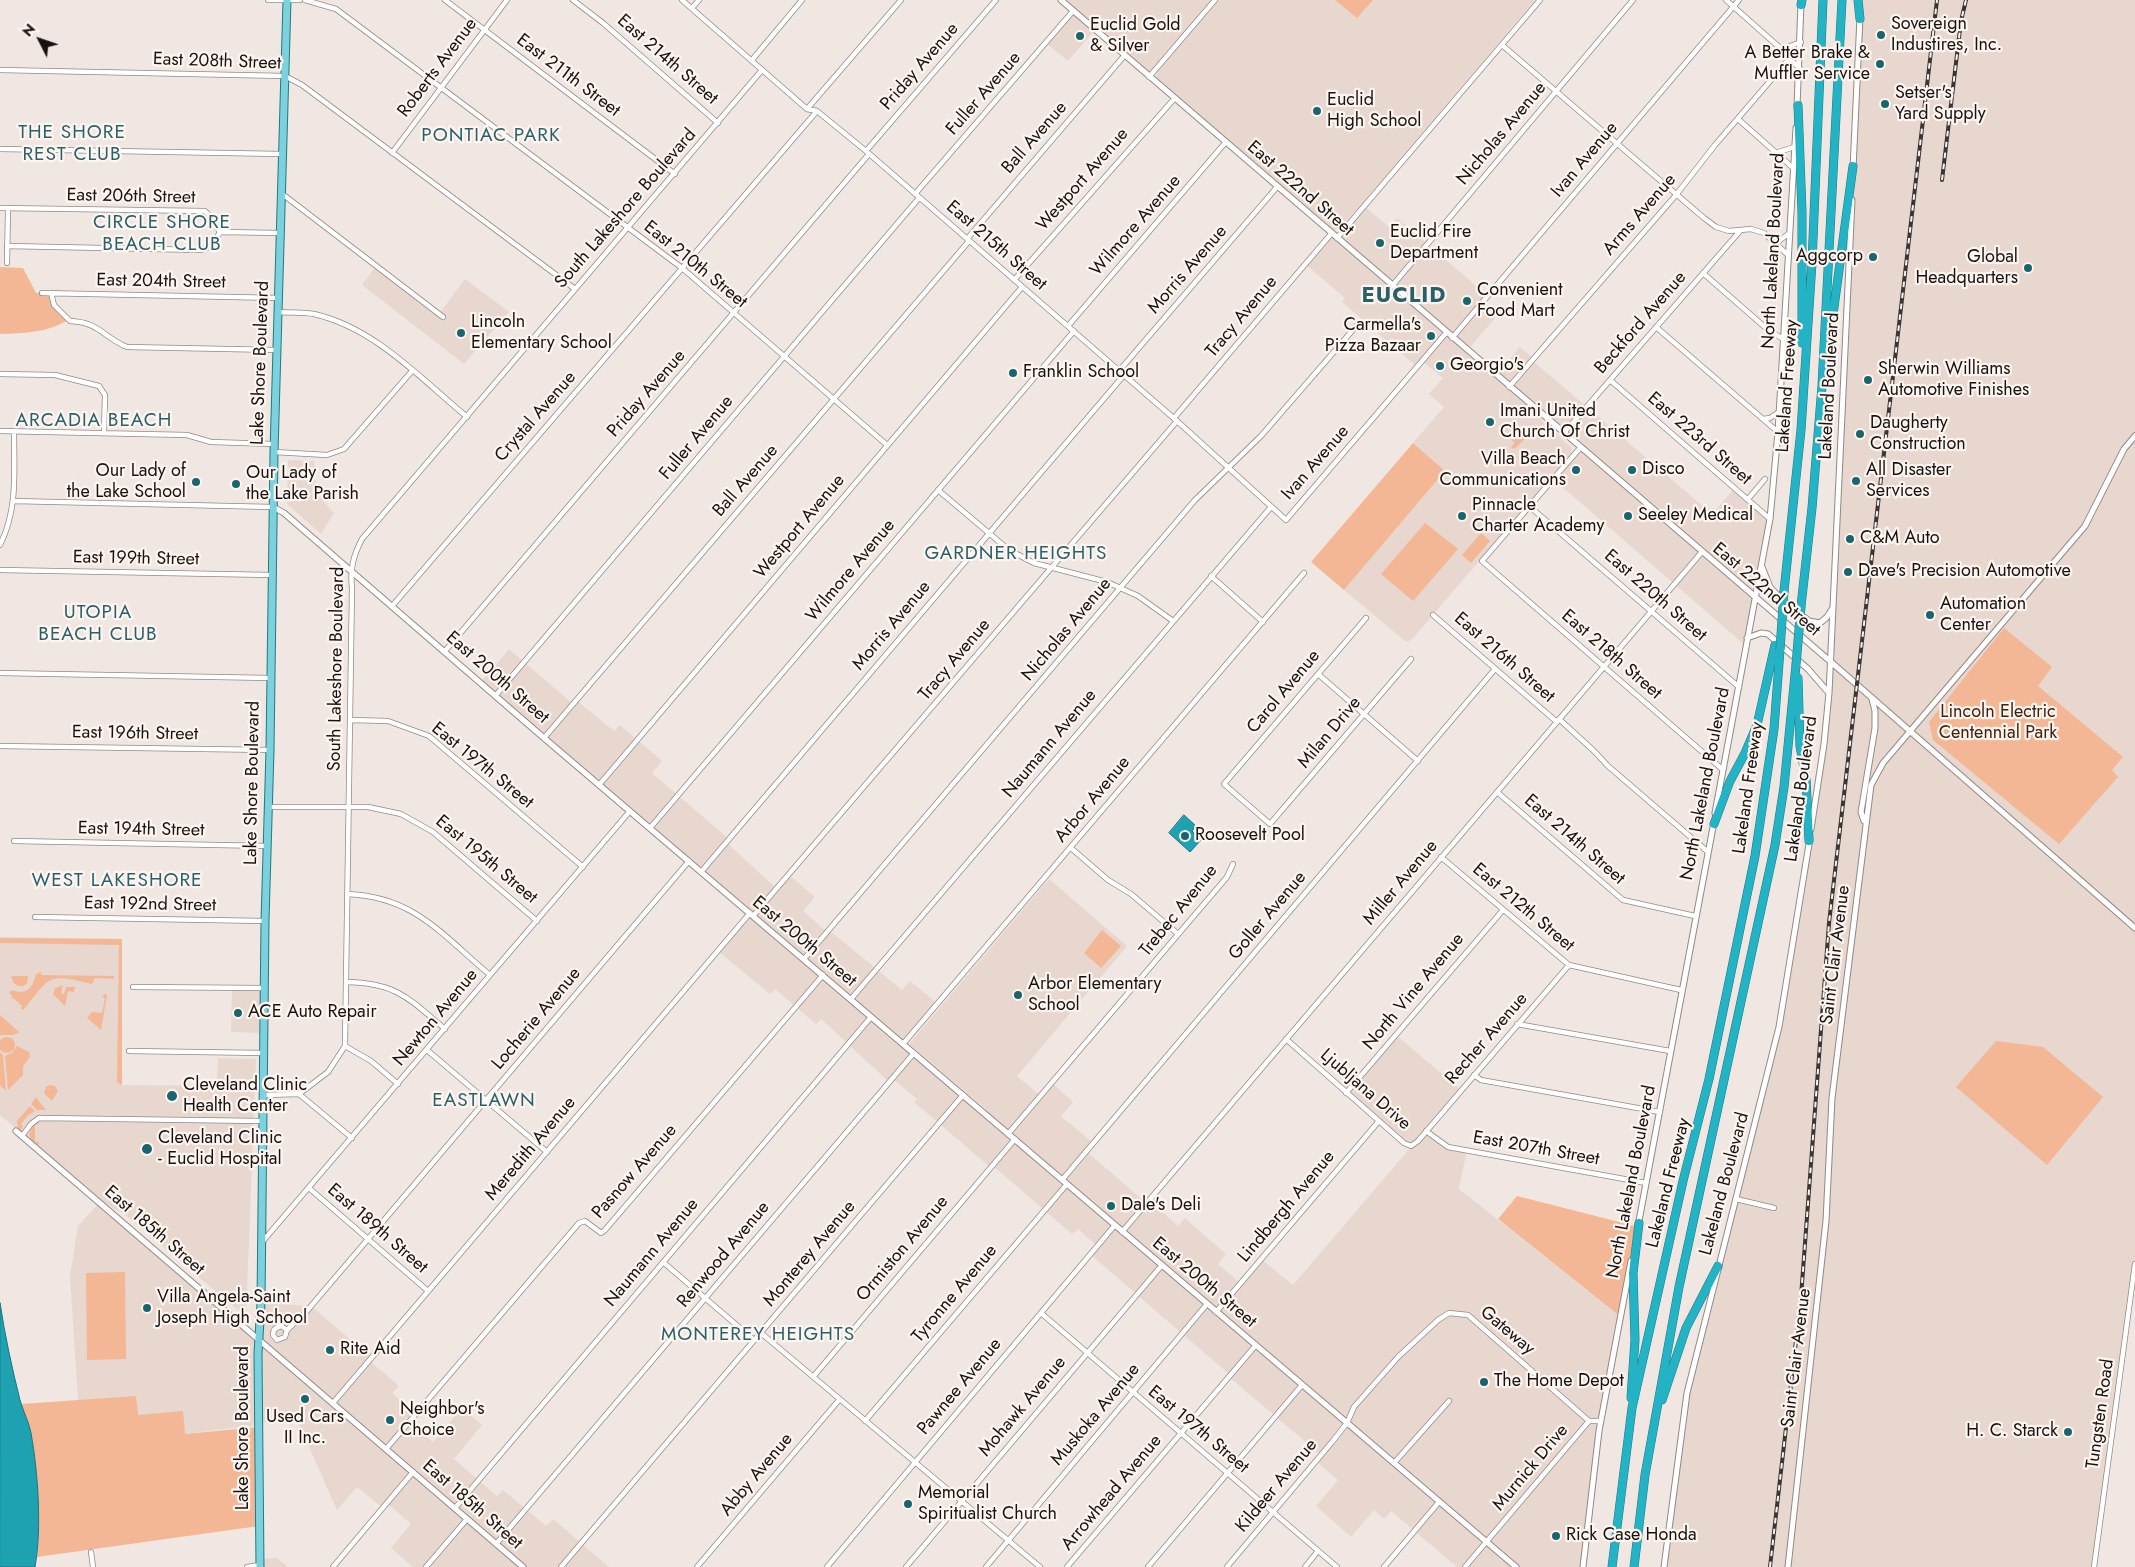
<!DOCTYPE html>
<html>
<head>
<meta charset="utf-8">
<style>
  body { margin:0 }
  #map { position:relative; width:2135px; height:1567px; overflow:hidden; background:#f1e7e2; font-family:Jost,sans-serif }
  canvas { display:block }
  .north { position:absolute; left:15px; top:15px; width:50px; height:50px; -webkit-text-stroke:4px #fef5f0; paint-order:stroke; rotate:311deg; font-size:14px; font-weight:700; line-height:20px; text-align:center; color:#151210 }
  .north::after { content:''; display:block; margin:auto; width:18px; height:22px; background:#151210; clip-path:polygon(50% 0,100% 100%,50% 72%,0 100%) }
</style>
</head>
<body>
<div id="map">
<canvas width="2135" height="1567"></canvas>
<div class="north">N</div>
</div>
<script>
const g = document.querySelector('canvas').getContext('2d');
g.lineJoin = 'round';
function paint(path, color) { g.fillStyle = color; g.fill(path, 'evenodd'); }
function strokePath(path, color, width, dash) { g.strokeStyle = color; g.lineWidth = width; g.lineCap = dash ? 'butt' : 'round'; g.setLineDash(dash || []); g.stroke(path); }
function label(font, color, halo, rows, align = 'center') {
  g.font = font + ' Jost,sans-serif'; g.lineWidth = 4.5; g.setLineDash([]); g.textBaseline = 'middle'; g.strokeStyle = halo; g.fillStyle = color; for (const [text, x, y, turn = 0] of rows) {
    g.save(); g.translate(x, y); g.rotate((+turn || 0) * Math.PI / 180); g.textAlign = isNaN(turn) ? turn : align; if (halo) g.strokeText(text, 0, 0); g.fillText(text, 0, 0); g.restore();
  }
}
const built = new Path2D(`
  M1061,0H1215L1149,77L1095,30L1068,61L1046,43L1073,11Z
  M1219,0H1535L1356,211L1339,228L1333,231L1156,78L1158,71Z
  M1861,0H2135V1264L2094,1567H1664L1687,1393L1779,1027L1795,927L1828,697Z
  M1364,206L1389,227L1397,218L1488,296L1480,305L1495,318L1467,351L1496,375L1520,347L1534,359L1533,361L1712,514L1735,488L1770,519L1746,646L1553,479L1579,448L1544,417L1541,420L1572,448L1571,454L1413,638L1408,642L1404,640L1344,590L1445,471L1413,443L1444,407L1429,394L1443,378L1422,361L1417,367L1342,302L1345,298L1305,264L1331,234L1336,238Z
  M376,266L439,314L465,279L509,312L464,364L362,285Z
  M288,460L314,461L316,493L334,513L321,534L287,504Z
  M509,649L573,704L576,700L614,731L620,725L662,761L652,773L729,839L726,842L777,889L789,875L815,897L803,911L827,932L829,930L902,990L910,981L938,1004L904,1045L985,1114L987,1110L909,1044L1049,879L1127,946L1017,1076L1041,1096L1052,1083L1073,1102L1061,1116L1093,1143L1086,1151L1146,1203L1149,1200L1178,1226L1185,1218L1226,1254L1218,1264L1240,1283L1261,1259L1293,1285L1411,1147L1346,1093L1396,1035L1461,1090L1426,1131L1448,1147L1467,1150L1459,1189L1621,1317L1599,1431L1583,1567H1457L1391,1511L1384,1519L1374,1510L1351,1537L1316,1506L1338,1480L1316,1461L1321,1455L1229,1377L1230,1375L1090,1254L1097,1246L1078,1229L1072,1234L993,1166L991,1168L914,1102L917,1099L893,1079L889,1082L821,1019L816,1024L775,989L770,994L718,951L749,913L481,682Z
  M0,937L122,939V1085L217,1086L218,1058L256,1059L246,1317L123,1213L105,1204L0,1115Z
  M232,988H264V1033L231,1032Z
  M100,1202L259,1339L261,1303L311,1306L372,1358L370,1361L399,1386L392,1393L416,1414L409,1422L433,1442L462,1408L482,1425L454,1459L497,1496L503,1490L546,1526L553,1519L609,1567H413L391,1548L411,1524L387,1503L383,1508L357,1487L337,1510L298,1422H259L258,1425L184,1434L137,1415L78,1400L70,1276L78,1226Z
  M277,1558L288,1567H260V1559Z`);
const green = new Path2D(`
  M1335,0H1373L1357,18Z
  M0,267L23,268L36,293H51L52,299L68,320C47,333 24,333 0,334Z
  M1519,432L1524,440L1514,449L1511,447L1515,443L1512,440Z
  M1413,443L1445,471L1344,590L1311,562Z
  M1425,523L1458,549L1413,601L1381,574Z
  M1481,533L1490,541L1471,563L1462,555Z
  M2004,628L2052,667L2038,686L2123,757L2112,770L2118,777L2059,844L1933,740L1929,722Z
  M1102,930L1121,946L1101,968L1084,953Z
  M0,938L122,939V1085L117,1082L119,945L0,943Z
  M41,972V975L114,976V979L95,978L92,984C78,981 57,973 46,983C37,991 30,1003 23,1010L21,1008L22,1006L13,998L11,999L12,996L9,993L12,990C27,996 33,987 36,974Z
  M11,976H28L27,983L24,986H18L13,982Z
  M63,985L61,993L64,994L66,987H75L74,992L68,991L65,1006L53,994L55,988Z
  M105,994L107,995L101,1030L87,1018L92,1012L102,1013L105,998L102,997Z
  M0,1015L19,1032H20L13,1035H0Z
  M-1 1045a8 8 0 1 1 16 0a8 8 0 1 1-16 0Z
  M1996,1041L2043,1047L2103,1097L2047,1165L1956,1087Z
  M17,1046L29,1052L30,1057L23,1066V1075L8,1090L5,1056L12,1053Z
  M0,1052L3,1055L6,1091L0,1085Z
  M50,1085L55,1086L58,1091L52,1101L44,1093L46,1087Z
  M36,1097L46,1110H37L31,1104Z
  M30,1106L35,1111L28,1115L21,1124L23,1127L20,1131L18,1130L17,1121Z
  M37,1122L40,1123L35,1125V1142H39L38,1146L31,1140L29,1135L32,1127Z
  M1517,1196L1639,1227L1621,1317L1498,1219Z
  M125,1272L126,1359L87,1360L86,1273Z
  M136,1396L138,1415L183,1411L185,1434L258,1427L259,1526L37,1557L38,1538L34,1463L21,1404Z`);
const water = new Path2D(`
  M1184,815L1196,826L1192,831L1201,840L1190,852L1169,833Z
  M0,1303C5,1336 12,1368 20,1400C23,1411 29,1422 31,1433C38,1472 42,1528 35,1567H0Z`);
const minor = new Path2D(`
  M268,0H300
  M305,0L336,9L682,268L887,445
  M445,0L675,174
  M573,0L603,23L718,123
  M682,0L807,109L817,111L866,151L1177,421L1286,520L1446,333
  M1726,0L1779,47L1800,69
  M692,8L699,0
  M1502,45L1704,218L1716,227L1729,231L1751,229L1764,233L1787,254
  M1779,47L1785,48L1801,42
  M752,60L802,0
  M0,70L285,76L302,85L575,289
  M1149,77L1215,0
  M807,109L901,0
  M1738,119L1792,167
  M0,149L282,154
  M866,151L996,0
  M392,153L507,0
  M1776,153L1794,147
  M281,193L443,317
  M915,194L1073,11
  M0,208L205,211L210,216L220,232
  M220,232L280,233
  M1337,238L1540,0
  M967,239L1124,56
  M1773,242L1779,241L1788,234
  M7,246L200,250C211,249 215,241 220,232
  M7,263L8,209
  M1703,273L1767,329L1783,339
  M1014,280L1174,99
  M1392,286L1633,0
  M42,293L279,298
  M51,293L54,305L70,321C99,322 103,337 127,347L277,350
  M279,312C290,313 303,312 314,314C375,328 420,378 467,417
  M1068,326L1225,143
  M1656,327L1778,432
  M1452,338L1739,0
  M1119,371L1277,187
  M0,374L55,375L99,386L105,395L104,433
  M1610,380L1770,519
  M1509,387L1676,195L1715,145L1789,59
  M1174,418L1331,234
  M1763,419L1770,418L1779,412
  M0,431L187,435L211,442L274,444
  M1563,434L1740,231
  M1580,448L1482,561L1722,769
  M274,452L327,455L344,449L412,371
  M938,490L1009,550L1034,563L1107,582L1138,596L1173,621
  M1748,499L1765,479
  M13,501L273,507
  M1529,506L1739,687
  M0,545C18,509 14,472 14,432
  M0,570L272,575
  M1211,576L1263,622
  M393,605L817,111
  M1433,615L1557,722
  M1366,618L1224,784L1270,824L1411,659
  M445,651L869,154
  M0,673L270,678
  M1318,674L1418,761
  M496,695L919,198
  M1559,719L1594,751L1608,766L1708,852
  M350,720L388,721L429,736L583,867
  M544,738L969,241
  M0,746L270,750
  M599,785L1022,287
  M1497,792L1623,900L1695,916
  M268,807H368L401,814L433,832L537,921
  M650,828L1074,331
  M14,841L268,846
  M1071,848L1108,880L1131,894L1178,934
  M1441,857L1569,965L1681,990
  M701,872L1124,375
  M348,894C415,897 442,935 490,975
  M753,916L1177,421
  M35,917L265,921
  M804,959L1195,500L1261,436L1358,324
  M346,982C397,983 408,998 445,1029
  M133,987L264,988
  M851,999L1271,507
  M1517,1024L1670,1051
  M1286,1039L1404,1143L1411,1146L1418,1141L1569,965
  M903,1044L1304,573
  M345,1046L371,1061L398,1084
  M427,1050L547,1152
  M129,1051L264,1053
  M1474,1075L1481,1080L1660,1112
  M1346,1093L1503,910
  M299,1094L352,1138
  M263,1095L299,1094L328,1072L345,1046L352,588C350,569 353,556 362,539L762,70
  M1426,1131L1448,1147L1646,1183
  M1008,1134L1227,877L1233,864
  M22,1136L31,1124L39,1118L262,1121
  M1062,1180L1495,669
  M309,1188L428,1291
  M1736,1199L1774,1208
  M1122,1232L1701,553
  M263,1241L630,811
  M663,1262L754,1340
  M1216,1312L1379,1121
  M1041,1313L1337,1567
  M287,1330L281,1326C276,1327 273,1330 273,1335L277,1340L285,1337L287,1330L306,1312L689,861
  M761,1333L1040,1567
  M813,1377L1015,1139
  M333,1403L750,913
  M865,1421L1067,1184
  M386,1449L579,1223L585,1221L601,1233L605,1230L823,975
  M1394,1463L1449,1401
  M455,1508L871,1017
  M496,1544L914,1053
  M91,1552L93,1567
  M247,1567L260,1565
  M333,1567L413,1472
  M426,1567L467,1519
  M561,1567L963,1095
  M697,1567L839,1400
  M827,1567L1115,1225
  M906,1567L1162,1265
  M986,1567L1207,1304
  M1067,1567L1256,1345
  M1148,1567L1302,1385
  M1227,1567L1332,1442L1347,1423L1354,1407L1398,1357L1438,1320L1449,1313L1468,1315L1589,1421
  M1305,1567L1318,1551
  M1384,1567L1439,1502
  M1465,1567L1589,1421H1601
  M2094,1567L2135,1264`);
const tertiary = new Path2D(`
  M1061,0L1831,662L2135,928
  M1797,107L1801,3
  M1853,169L1860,17
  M273,507L284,513L544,738L1516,1567
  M1762,567L1770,587L1778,596L1809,621L1820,623L1827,617L1832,609
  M1747,638L1761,633L1768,634L1808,669L1828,692
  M1715,813L1770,519L1778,432L1796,128
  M1864,821L1861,812L1875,728V711L1872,699
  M1811,829L1824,744L1829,693L1852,200
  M16,1131L523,1567
  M1638,1226L1714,822
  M1583,1567L1599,1431L1631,1261
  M1664,1567L1687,1393L1779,1027L1810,838
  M1788,1567L1826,1221L1832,1098L1871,785L1883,763L2085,526L2124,449L2135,436`);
const primary = new Path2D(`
  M260,1567L258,1354L261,1303L265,921L270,750L274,452L287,0`);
const motorway = new Path2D(`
  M1858,0L1860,19
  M1801,5L1802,0
  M1798,105L1802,212V343
  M1828,352L1853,166
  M1784,591L1801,430L1812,263L1823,0
  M1801,606L1812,508L1822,386L1842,0
  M1798,678L1800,746L1806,779L1809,841
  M1714,824L1730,781L1745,753L1757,725L1775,645
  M1631,1398L1635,1340L1633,1273L1639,1223
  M1662,1400L1686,1328L1718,1266
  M1612,1567L1632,1408L1683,1181L1709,1079L1755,856L1774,729L1780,650
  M1634,1567L1645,1475L1679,1287L1775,845L1784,787L1796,665`);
const rail = new Path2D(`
  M1942,180L1961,21L1966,0
  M1770,1567L1801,1297L1829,923L1937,0`);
const motorwayBridge = new Path2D(`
  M1780,650L1784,591
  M1796,665L1801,606`);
const markers = [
  [1881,35,5,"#19656f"],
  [1080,36,5,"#19656f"],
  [1880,64,5,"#19656f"],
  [1885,104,5,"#19656f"],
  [1317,111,5,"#19656f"],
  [1380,243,5,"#19656f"],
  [1873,257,5,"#19656f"],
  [2028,268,5,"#19656f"],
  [1467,301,5,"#19656f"],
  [461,333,5,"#19656f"],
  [1431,336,5,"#19656f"],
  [1440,366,5,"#19656f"],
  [1013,373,5,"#19656f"],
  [1868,380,5,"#19656f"],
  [1490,422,5,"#19656f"],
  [1860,434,5,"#19656f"],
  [1576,470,5,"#19656f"],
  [1632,470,5,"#19656f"],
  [1856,481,5,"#19656f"],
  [196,482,5,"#19656f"],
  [236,484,5,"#19656f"],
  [1462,516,5,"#19656f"],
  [1628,516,5,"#19656f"],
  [1850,539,5,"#19656f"],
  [1848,572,5,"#19656f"],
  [1930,615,5,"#19656f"],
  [1185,836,5,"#19656f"],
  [1018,995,5,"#19656f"],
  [238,1013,5,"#19656f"],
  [172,1096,6,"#19656f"],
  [147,1149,6,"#19656f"],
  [1111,1206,5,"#19656f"],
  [147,1308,5,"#19656f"],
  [330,1350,5,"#19656f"],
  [1484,1382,5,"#19656f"],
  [305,1399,5,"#19656f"],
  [390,1420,5,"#19656f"],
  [2068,1432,5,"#19656f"],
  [908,1504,5,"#19656f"],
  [1556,1536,5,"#19656f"]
];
const poiNames = [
  ["Sovereign",1891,25],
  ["Industires, Inc.",1891,46],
  ["Euclid Gold",1090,26],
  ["& Silver",1090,47],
  ["A Better Brake &",1870,54,"right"],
  ["Muffler Service",1870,75,"right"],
  ["Setser's",1895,94],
  ["Yard Supply",1895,115],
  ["Euclid",1327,101],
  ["High School",1327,122],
  ["Euclid Fire",1390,233],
  ["Department",1390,254],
  ["Aggcorp",1863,257,"right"],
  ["Global",2018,258,"right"],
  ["Headquarters",2018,279,"right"],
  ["Convenient",1477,291],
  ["Food Mart",1477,312],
  ["Lincoln",471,323],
  ["Elementary School",471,344],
  ["Carmella's",1421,326,"right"],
  ["Pizza Bazaar",1421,347,"right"],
  ["Georgio's",1450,366],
  ["Sherwin Williams",1878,370],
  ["Automotive Finishes",1878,391],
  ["Franklin School",1023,373],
  ["Imani United",1500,412],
  ["Church Of Christ",1500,433],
  ["Daugherty",1870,424],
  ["Construction",1870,445],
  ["Villa Beach",1566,460,"right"],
  ["Communications",1566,481,"right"],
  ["Disco",1642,470],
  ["All Disaster",1866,471],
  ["Services",1866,492],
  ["Our Lady of",186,472,"right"],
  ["the Lake School",186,493,"right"],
  ["Our Lady of",246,474],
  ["the Lake Parish",246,495],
  ["Pinnacle",1472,506],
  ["Charter Academy",1472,527],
  ["Seeley Medical",1638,516],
  ["C&M Auto",1860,539],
  ["Dave's Precision Automotive",1858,572],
  ["Automation",1940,605],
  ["Center",1940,626],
  ["Roosevelt Pool",1195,836],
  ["Arbor Elementary",1028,985],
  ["School",1028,1006],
  ["ACE Auto Repair",248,1013],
  ["Cleveland Clinic",183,1086],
  ["Health Center",183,1107],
  ["Cleveland Clinic",158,1139],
  ["- Euclid Hospital",158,1160],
  ["Dale's Deli",1121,1206],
  ["Villa Angela-Saint",157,1298],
  ["Joseph High School",157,1319],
  ["Rite Aid",340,1350],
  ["The Home Depot",1494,1382],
  ["Neighbor's",400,1410],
  ["Choice",400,1431],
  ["Used Cars",305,1418,"center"],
  ["II Inc.",305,1439,"center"],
  ["H. C. Starck",2058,1432,"right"],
  ["Memorial",918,1494],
  ["Spiritualist Church",918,1515],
  ["Rick Case Honda",1566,1536]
];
const streetNames = [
  ["East 214th Street",667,60,41],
  ["East 208th Street",217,62,2],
  ["Priday Avenue",920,67,-49],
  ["Roberts Avenue",438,68,-53],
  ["East 211th Street",568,76,37],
  ["Fuller Avenue",984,94,-49],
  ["Nicholas Avenue",1502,134,-50],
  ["Ball Avenue",1035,138,-49],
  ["Ivan Avenue",1585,160,-50],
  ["Westport Avenue",1083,180,-49],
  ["East 222nd Street",1300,189,41],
  ["East 206th Street",131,197,1],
  ["South Lakeshore Boulevard",626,209,-49],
  ["Arms Avenue",1640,215,-49],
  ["Wilmore Avenue",1136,226,-49],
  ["East 215th Street",996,246,41],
  ["North Lakeland Boulevard",1774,251,-87],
  ["East 210th Street",695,265,39],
  ["Morris Avenue",1188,270,-49],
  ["East 204th Street",161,282,1],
  ["Tracy Avenue",1242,317,-50],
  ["Beckford Avenue",1641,323,-49],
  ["Lake Shore Boulevard",261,363,-88],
  ["Lakeland Freeway",1788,386,-86],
  ["Lakeland Boulevard",1830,386,-87],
  ["Priday Avenue",647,394,-49],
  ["Crystal Avenue",536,417,-49],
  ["Fuller Avenue",697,438,-50],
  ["East 223rd Street",1699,439,41],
  ["Ivan Avenue",1316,463,-49],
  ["Ball Avenue",746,481,-49],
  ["Westport Avenue",800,527,-50],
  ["East 199th Street",136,559,1],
  ["Wilmore Avenue",851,571,-50],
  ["East 222nd Street",1766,590,40],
  ["East 220th Street",1655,596,41],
  ["Morris Avenue",892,626,-50],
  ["Nicholas Avenue",1067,630,-50],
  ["East 218th Street",1611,655,41],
  ["East 216th Street",1504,658,41],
  ["Tracy Avenue",955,660,-50],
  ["South Lakeshore Boulevard",337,669,-89],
  ["East 200th Street",497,678,41],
  ["Carol Avenue",1284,692,-50],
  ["Milan Drive",1330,733,-50],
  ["East 196th Street",135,734,1],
  ["Naumann Avenue",1050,744,-50],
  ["East 197th Street",482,766,39],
  ["Lake Shore Boulevard",253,783,-89],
  ["North Lakeland Boulevard",1706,784,-79],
  ["Lakeland Freeway",1749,788,-82],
  ["Lakeland Boulevard",1802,789,-82],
  ["Arbor Avenue",1093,800,-50],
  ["East 194th Street",141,830,1],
  ["East 214th Street",1574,840,41],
  ["East 195th Street",486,860,40],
  ["Miller Avenue",1401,883,-50],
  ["East 192nd Street",150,905,1],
  ["East 212th Street",1523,908,40],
  ["Trebec Avenue",1179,911,-51],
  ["Goller Avenue",1268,916,-50],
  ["East 200th Street",804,942,40],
  ["Saint Clair Avenue",1836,955,-83],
  ["North Vine Avenue",1414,992,-50],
  ["Newton Avenue",436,1018,-50],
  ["Locherie Avenue",537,1019,-50],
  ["Recher Avenue",1487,1039,-49],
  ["Ljubljana Drive",1365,1090,41],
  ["Meredith Avenue",531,1149,-50],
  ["East 207th Street",1536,1149,10],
  ["Pasnow Avenue",635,1172,-49],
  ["North Lakeland Boulevard",1632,1182,-79],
  ["Lakeland Freeway",1669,1183,-76],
  ["Lakeland Boulevard",1725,1184,-75],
  ["Lindbergh Avenue",1287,1207,-50],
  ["East 189th Street",377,1229,41],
  ["East 185th Street",154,1231,41],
  ["Ormiston Avenue",903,1249,-50],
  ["Naumann Avenue",652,1253,-50],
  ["Monterey Avenue",810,1254,-50],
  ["Renwood Avenue",724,1255,-50],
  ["East 200th Street",1204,1283,40],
  ["Tyronne Avenue",955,1294,-50],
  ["Gateway",1507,1331,40],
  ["Saint Clair Avenue",1797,1358,-83],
  ["Pawnee Avenue",960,1387,-50],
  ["Mohawk Avenue",1023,1407,-50],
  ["Tungsten Road",2101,1414,-82],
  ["Muskoka Avenue",1096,1415,-50],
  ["Lake Shore Boulevard",244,1428,-90],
  ["East 197th Street",1198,1430,40],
  ["Murnick Drive",1531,1468,-50],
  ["Abby Avenue",757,1475,-50],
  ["Kildeer Avenue",1277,1486,-50],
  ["Arrowhead Avenue",1112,1493,-50],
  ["East 185th Street",472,1505,41]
];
const parkNames = [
  ["Lincoln Electric",1998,713],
  ["Centennial Park",1998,734]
];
const neighbourhoodNames = [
  ["THE SHORE",72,133],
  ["REST CLUB",72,155],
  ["PONTIAC PARK",491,136],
  ["CIRCLE SHORE",162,223],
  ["BEACH CLUB",162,245],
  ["ARCADIA BEACH",94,421],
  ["GARDNER HEIGHTS",1016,554],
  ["UTOPIA",98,613],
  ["BEACH CLUB",98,635],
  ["WEST LAKESHORE",117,881],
  ["EASTLAWN",484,1101],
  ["MONTEREY HEIGHTS",758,1335]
];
const districtNames = [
  ["EUCLID",1404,297]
];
paint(built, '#e7d7ce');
paint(green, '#f3b795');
paint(water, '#1ea1b0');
strokePath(water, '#1b7680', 1);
strokePath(minor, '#928985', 6);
strokePath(tertiary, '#928985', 7);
strokePath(primary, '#1f7b85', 9);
strokePath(motorway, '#1f7b85', 9);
strokePath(minor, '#fff', 4.5);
strokePath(tertiary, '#fff', 5);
strokePath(primary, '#7cd1dc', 7);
strokePath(motorway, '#24b3c4', 8);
strokePath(rail, '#3b3634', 4);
strokePath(rail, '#fef5f0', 2, [5.5]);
strokePath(motorwayBridge, '#1f7b85', 9, []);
strokePath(motorwayBridge, '#24b3c4', 8);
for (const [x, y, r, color] of markers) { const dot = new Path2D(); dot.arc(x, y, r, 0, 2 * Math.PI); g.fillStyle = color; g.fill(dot); strokePath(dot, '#fef5f0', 2); }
label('18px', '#151210', '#fef5f0', poiNames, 'left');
label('18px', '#151210', '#fef5f0', streetNames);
label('18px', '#3f210e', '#fef5f0', parkNames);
g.letterSpacing = '1px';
label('19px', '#286169', '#fef5f0', neighbourhoodNames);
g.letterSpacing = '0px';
g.letterSpacing = '1px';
label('bold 22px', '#286169', '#fef5f0', districtNames);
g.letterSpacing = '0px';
</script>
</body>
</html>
